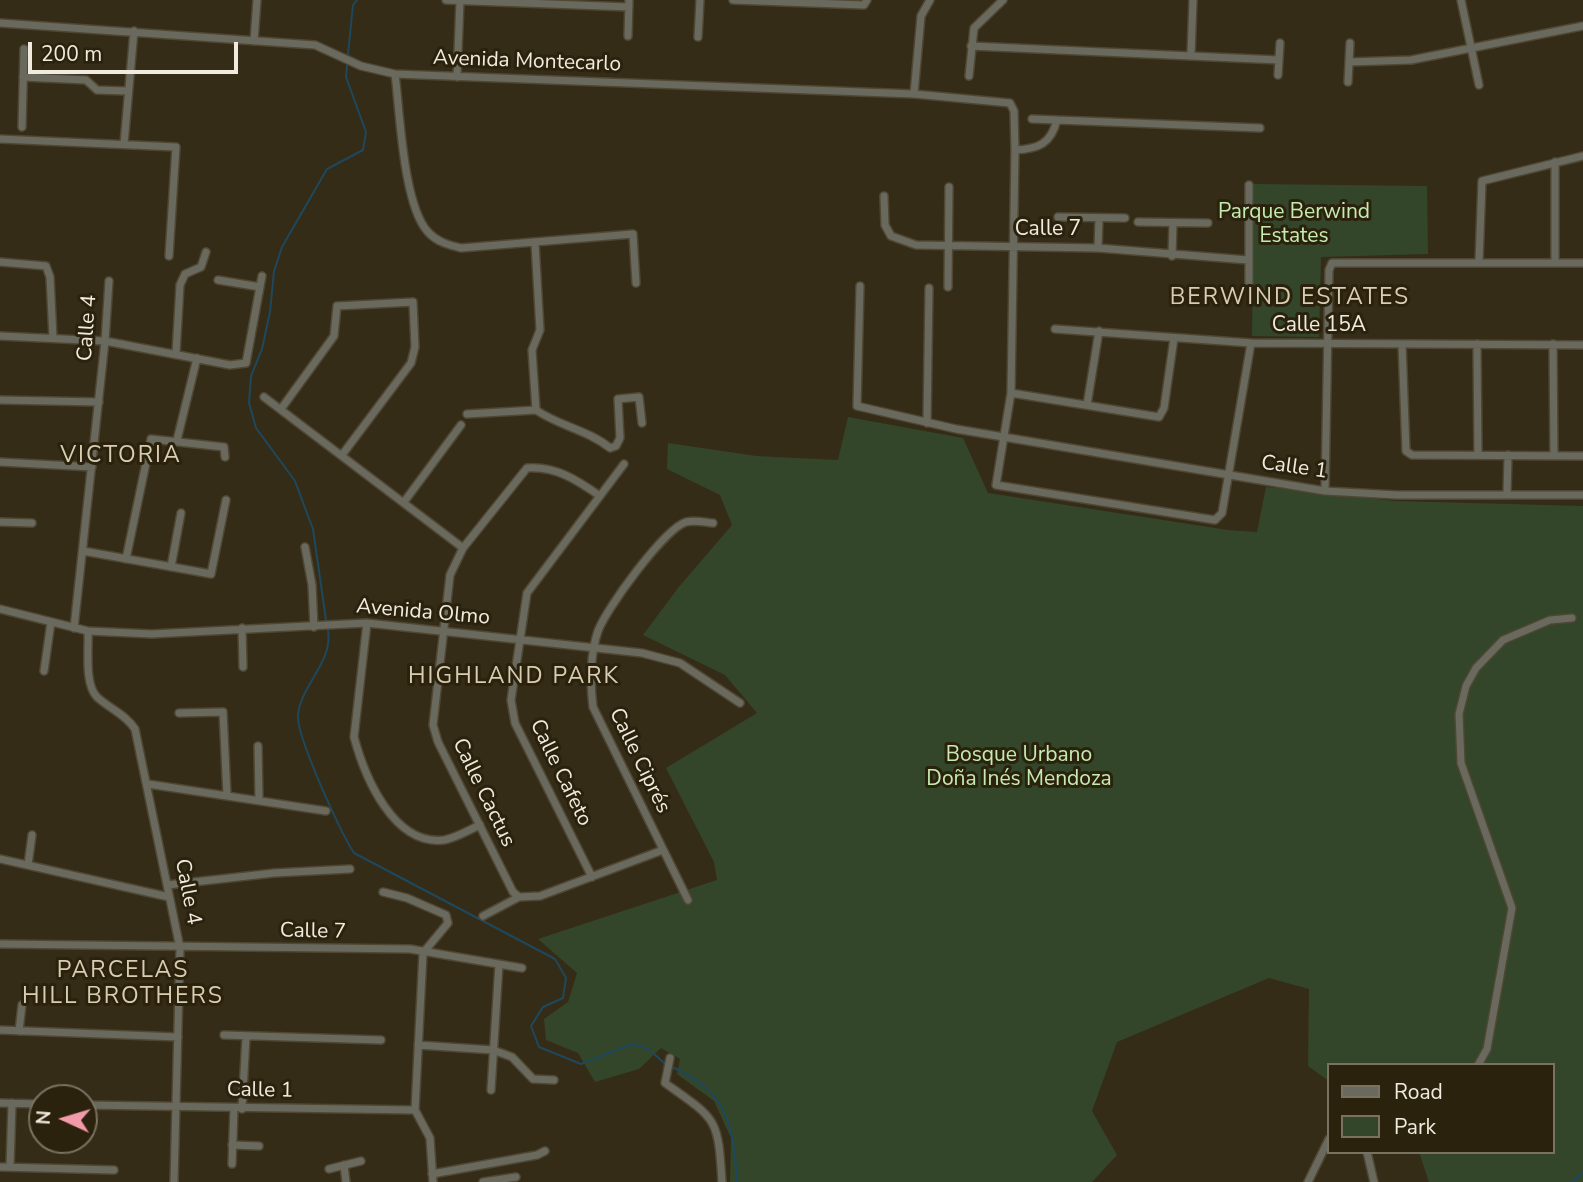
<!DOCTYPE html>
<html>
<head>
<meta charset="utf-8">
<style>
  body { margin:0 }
  #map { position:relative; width:1583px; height:1182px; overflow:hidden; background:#352c17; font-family:"Nunito Sans",sans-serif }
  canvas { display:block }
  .legend { position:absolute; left:1327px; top:1063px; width:228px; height:91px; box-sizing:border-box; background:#2b220d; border:2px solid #7a7261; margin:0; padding:9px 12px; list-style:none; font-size:21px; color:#f0ebde }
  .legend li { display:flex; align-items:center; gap:14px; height:35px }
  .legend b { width:35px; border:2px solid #7a7261 }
  .north { position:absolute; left:28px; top:1084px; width:70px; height:70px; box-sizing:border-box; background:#2b220d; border:2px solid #7a7261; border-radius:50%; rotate:274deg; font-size:19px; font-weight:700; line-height:28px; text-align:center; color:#f0ebde }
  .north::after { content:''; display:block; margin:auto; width:24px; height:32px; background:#f39aaa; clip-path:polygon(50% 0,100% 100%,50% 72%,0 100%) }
  .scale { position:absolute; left:28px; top:42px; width:210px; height:32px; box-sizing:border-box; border:4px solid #f0ebde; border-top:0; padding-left:9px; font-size:21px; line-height:24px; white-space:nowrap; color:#f0ebde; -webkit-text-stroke:5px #2b220d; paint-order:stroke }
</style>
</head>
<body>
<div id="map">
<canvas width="1583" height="1182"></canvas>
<ul class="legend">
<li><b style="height:9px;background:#69695e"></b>Road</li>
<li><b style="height:19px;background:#34462a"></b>Park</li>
</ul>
<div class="north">N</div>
<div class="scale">200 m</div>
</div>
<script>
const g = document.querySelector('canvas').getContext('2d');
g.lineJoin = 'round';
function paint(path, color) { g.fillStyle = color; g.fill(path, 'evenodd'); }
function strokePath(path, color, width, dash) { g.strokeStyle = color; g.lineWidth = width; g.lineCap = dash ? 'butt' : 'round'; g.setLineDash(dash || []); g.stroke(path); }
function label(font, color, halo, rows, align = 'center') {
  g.font = font + ' "Nunito Sans",sans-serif'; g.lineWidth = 6; g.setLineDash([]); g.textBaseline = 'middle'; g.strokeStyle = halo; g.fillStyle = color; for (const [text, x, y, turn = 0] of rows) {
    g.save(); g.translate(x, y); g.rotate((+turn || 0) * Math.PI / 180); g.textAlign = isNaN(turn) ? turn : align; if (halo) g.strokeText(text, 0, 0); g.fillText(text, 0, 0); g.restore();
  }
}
const green = new Path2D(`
  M1254,184L1427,186L1428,254L1321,257L1319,337L1252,336Z
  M848,417L963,438L988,493L1228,530L1257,532L1266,487L1395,501L1583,506V1182H1429L1419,1152H1553V1065H1329V1081L1308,1066L1309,989L1269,978L1117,1042L1092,1111L1117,1155L1092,1182H730L731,1138L714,1101L677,1074L680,1059L661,1048L639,1069L595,1082L578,1053L546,1040L544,1019L568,1002L577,973L538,939L717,880L714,862L666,768L757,713L725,675L643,635L678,588L732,525L720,495L667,469L668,443L756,456L838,460Z`);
const stream = new Path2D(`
  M348,54L353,5L357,0
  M326,620L313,529L295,481L256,428L249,403L251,376L262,349L270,312L274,271L282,247L327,169L363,150L366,132L346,77L347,66
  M328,631C333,662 301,685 298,715C296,736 341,833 354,853L555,959L566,978L563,998L543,1007L531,1026L539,1047L581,1064L633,1044L649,1049L665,1064
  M670,1066C728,1092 733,1123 737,1182
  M1571,1182L1583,1172`);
const minor = new Path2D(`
  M446,0L629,7
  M733,0L864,5L867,0
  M1461,0L1479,85
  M0,23L315,45L361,66L395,74L914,94L1010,103L1014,111L1015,150L1011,393L996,485L1215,520L1222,513L1251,343
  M628,36L629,0
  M698,37L700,0
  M254,41L257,0
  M971,46L1279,60
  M1191,55L1193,0
  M1349,62L1411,60L1583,26
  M395,74C400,112 403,205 428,232C437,242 449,245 461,248L633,234L636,283
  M1278,75L1280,43
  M969,76L974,28L1003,0
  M23,77L86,80L97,90L127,91
  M457,77L460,0
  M1348,82L1350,43
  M914,94L921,16L930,0
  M1032,119L1260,128
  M22,127L24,49
  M0,139L176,147L169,256
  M124,144L134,31
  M1015,150C1038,149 1051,144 1057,120
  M1555,162V263
  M884,196L885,225L891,236L916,245L1098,248L1248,260
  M1058,217L1125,218
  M1138,222L1208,223
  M535,243L540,330L532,350L536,410C559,426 588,430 610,448L616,446L620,438L618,399L639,397L642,423
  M1098,248L1099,218
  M1172,256L1173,223
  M1479,261L1482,181L1583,156
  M0,262L46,266L50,277L53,338
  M218,280L260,287
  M1249,284V185
  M860,286L857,406L956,429L1325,491L1397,495H1583
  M948,287L949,187
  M1055,329L1251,343L1583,345
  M0,336L105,341L230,365L246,363L262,276
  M1402,344L1406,451L1412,455L1583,456
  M1477,344L1478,455
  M1553,344L1554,456
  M176,353L180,285L185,274L201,267L206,252
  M1011,393L1159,417L1164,408L1174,338
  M264,397L463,548
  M0,400L99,402
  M1087,405L1099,331
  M281,409L334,336L337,306L413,302L415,347L411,363L342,455
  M467,414L536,410
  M927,423L929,288
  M177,440L197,358
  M0,462L92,467
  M1325,491L1329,270L1332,263H1583
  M1507,495L1508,455
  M404,502L461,425
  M0,522L32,523
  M305,547L312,585L314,627
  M83,551L211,574L226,500
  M126,559L151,439L224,447L225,457
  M171,567L181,513
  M0,609L88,631L152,634L367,623L642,653L680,663L740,703
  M367,623L354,737C365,778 394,846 444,840C456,838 469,830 480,825
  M74,628L105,341L109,281
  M242,628L243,667
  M88,631C89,648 84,684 97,697C110,709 125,714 135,729L180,948L174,1182
  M44,671L51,622
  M179,713L223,712L227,795
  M258,746L259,800
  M148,784L326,811
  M0,859L169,897
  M28,865L32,835
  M592,877L515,723L511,700L527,593L624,464
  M167,885L274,873L350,869
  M383,892L407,898L446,915L448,923L423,953L415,1110
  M519,897L513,892L438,742L433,725L450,575L463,548L527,468C556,466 577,480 600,496
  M688,900L593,707C590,684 590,654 598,631C606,609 664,529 686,522C694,520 704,522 713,523
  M483,916L519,897L540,896L663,850
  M0,944L410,949L522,968
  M0,1030L178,1037
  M19,1031L22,1005
  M224,1035L381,1040
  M418,1045L493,1050L512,1057L533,1079L554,1080
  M670,1058L665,1083C717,1120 718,1117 722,1182
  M1478,1065L1487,1049L1512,908L1461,763L1459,714L1466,686L1476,668L1503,640L1550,620L1572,618
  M491,1090L499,964
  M0,1103L42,1104
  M84,1105L415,1110
  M242,1109L246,1037
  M415,1110L430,1138L433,1182
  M232,1145L259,1146
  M1367,1152L1374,1182
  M232,1164L234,1108
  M344,1165L346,1182
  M0,1167L114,1170
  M10,1167L12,1103
  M329,1169L361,1161
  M432,1174L537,1155L545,1151
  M483,1182L516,1177
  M1308,1182L1329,1139`);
const streetNames = [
  ["Avenida Montecarlo",527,62,2],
  ["Calle 7",1048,230],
  ["Calle 15A",1319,326],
  ["Calle 4",88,328,-86],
  ["Calle 1",1294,468,8],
  ["Avenida Olmo",423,613,5],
  ["Calle Ciprés",639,761,64],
  ["Calle Cafeto",560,773,64],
  ["Calle Cactus",483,793,64],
  ["Calle 4",187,892,79],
  ["Calle 7",313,932,1],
  ["Calle 1",260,1091,1]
];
const parkNames = [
  ["Parque Berwind",1294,213],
  ["Estates",1294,237],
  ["Bosque Urbano",1019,756],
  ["Doña Inés Mendoza",1019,780]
];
const neighbourhoodNames = [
  ["BERWIND ESTATES",1290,298],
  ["VICTORIA",121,456],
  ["HIGHLAND PARK",514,677],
  ["PARCELAS",123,971],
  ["HILL BROTHERS",123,997]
];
paint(green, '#34462a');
strokePath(stream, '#1d485d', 2);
strokePath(minor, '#4f4733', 10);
strokePath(minor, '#69695e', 7);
label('21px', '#f0ebde', '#2b220d', streetNames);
label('21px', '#c4ecb0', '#2b220d', parkNames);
g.letterSpacing = '2px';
label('23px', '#d8cdb3', '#2b220d', neighbourhoodNames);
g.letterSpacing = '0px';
</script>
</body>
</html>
